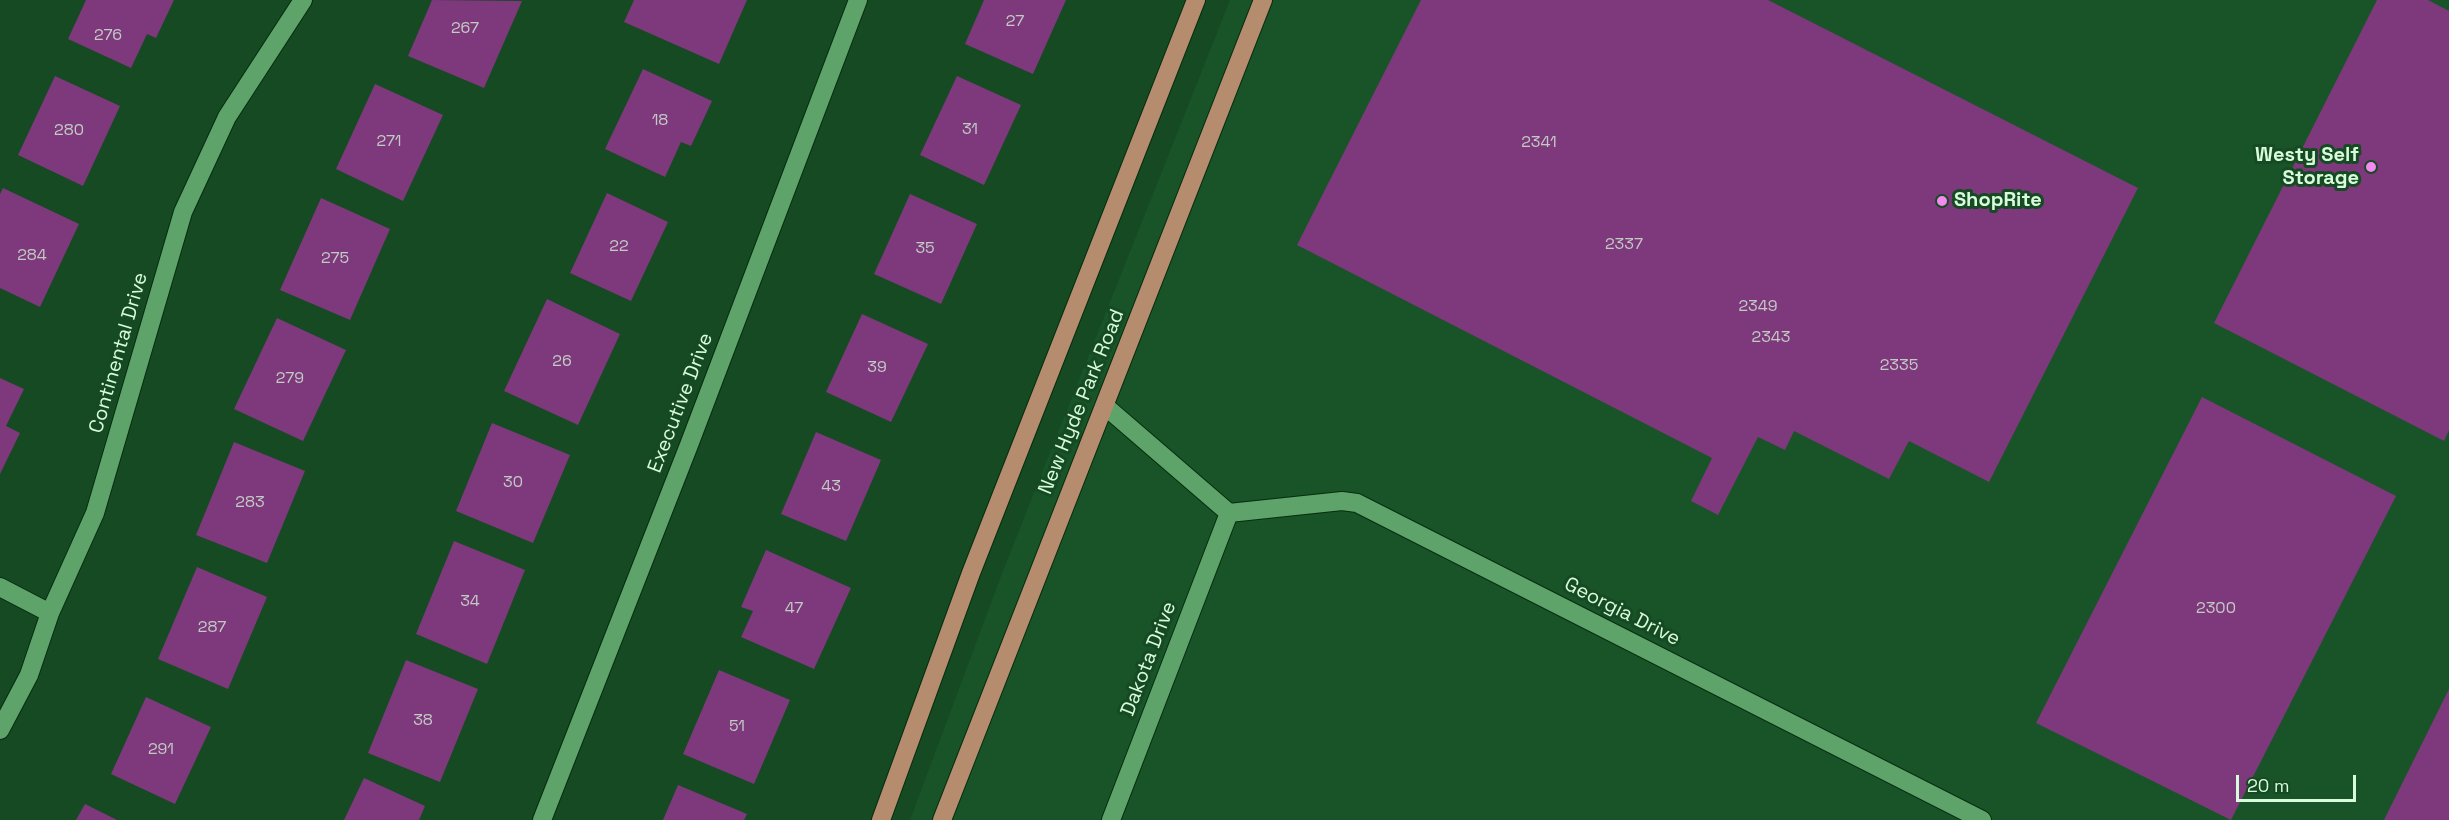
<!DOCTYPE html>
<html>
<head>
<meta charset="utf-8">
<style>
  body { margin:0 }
  #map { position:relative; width:2449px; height:820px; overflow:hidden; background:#154a22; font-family:"Space Grotesk",sans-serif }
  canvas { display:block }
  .scale { position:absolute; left:2236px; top:775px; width:120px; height:27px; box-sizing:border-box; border:3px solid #d8fbdc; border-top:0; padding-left:8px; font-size:18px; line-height:21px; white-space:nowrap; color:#d8fbdc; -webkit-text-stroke:4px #154a22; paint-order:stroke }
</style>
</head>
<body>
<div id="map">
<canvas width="2449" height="820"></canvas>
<div class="scale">20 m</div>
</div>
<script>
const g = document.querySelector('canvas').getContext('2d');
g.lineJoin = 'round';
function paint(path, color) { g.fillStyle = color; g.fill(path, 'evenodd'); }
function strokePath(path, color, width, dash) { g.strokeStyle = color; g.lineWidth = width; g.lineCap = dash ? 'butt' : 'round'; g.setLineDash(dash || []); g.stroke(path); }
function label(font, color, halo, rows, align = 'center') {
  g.font = font + ' "Space Grotesk",sans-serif'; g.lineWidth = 6; g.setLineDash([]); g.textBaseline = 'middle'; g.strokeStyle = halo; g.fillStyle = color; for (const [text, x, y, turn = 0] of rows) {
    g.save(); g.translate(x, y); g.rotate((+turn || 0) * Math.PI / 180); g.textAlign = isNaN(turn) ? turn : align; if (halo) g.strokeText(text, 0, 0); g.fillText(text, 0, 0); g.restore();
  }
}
const built = new Path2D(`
  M1230,0H2449V820H910L1001,576Z`);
const building = new Path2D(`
  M86,0H174L156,38L147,34L131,68L68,39Z
  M432,0L522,1L484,88L408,56Z
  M634,0H747L719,64L624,22Z
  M984,0H1066L1033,74L965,44Z
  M1421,0H1768L2138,188L1989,482L1909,441L1889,479L1794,431L1785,450L1758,437L1718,515L1691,501L1712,458L1297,245Z
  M2377,0H2428L2449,11V430L2444,441L2214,323Z
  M643,69L712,101L691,146L681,142L665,177L605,149Z
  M55,76L120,106L83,186L18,155Z
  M957,76L1021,105L984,185L920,155Z
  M375,84L443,115L403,201L336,169Z
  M3,188L79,224L40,307L0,288V194Z
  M607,193L668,222L631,301L570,273Z
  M910,194L977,224L941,304L874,274Z
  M321,198L390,229L350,320L280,290Z
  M547,299L620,334L578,425L504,391Z
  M862,314L928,344L891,422L826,392Z
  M277,318L346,350L303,441L234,409Z
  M0,378L24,389L6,426L20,433L0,474Z
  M2202,397L2396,496L2231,820L2036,723Z
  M492,423L570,455L533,543L456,511Z
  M816,432L881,460L846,541L781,514Z
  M234,442L305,471L267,563L196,535Z
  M454,541L525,570L487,664L416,634Z
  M766,550L851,588L814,669L741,637L753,611L741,607Z
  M197,567L267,597L228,689L158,659Z
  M406,660L478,689L440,782L368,753Z
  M719,670L790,700L754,784L683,754Z
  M2449,689V820H2384Z
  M146,697L211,727L175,804L111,774Z
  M364,778L425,806L419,820H344Z
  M678,785L747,814L744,820H663Z
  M85,804L117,820H76Z`);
const minor = new Path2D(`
  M1105,406L1229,513
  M1229,513L1342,501L1357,503L1982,820
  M0,587L50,613
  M0,730L29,675L50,613L95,513L183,212L227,117L303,0
  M542,820L689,445L858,0
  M1111,820L1229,513`);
const major = new Path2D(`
  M881,820L971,573L1196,0
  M942,820L1263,0`);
const markers = [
  [2371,167,6,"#f489f0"],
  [1942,201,6,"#f489f0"]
];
const numberNames = [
  ["27",1015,22],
  ["267",465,29],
  ["276",108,36],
  ["18",660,121],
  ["31",970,130],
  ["280",69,131],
  ["271",389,142],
  ["2341",1539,143],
  ["2337",1624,245],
  ["22",619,247],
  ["35",925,249],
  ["284",32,256],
  ["275",335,259],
  ["2349",1758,307],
  ["2343",1771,338],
  ["26",562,362],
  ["2335",1899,366],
  ["39",877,368],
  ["279",290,379],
  ["30",513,483],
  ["43",831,487],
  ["283",250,503],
  ["34",470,602],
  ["47",794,609],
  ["2300",2216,609],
  ["287",212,628],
  ["38",423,721],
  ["51",737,727],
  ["291",161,750]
];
const poiNames = [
  ["Westy Self",2359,156],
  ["Storage",2359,179],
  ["ShopRite",1954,201,"left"]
];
const streetNames = [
  ["Continental Drive",119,353,-74],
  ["New Hyde Park Road",1082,402,-68],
  ["Executive Drive",681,403,-69],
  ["Georgia Drive",1622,612,27],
  ["Dakota Drive",1149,659,-69]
];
paint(built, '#185427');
paint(building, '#7e387c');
strokePath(minor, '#072d11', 20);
strokePath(major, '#072d11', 20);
strokePath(minor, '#5ea36a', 18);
strokePath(major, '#b58c6d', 18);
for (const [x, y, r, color] of markers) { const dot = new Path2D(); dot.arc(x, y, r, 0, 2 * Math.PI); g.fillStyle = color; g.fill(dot); strokePath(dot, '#154a22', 2); }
label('16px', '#c2cac4', null, numberNames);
label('bold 20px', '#d8fbdc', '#154a22', poiNames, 'right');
label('20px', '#d8fbdc', '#154a22', streetNames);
</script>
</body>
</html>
